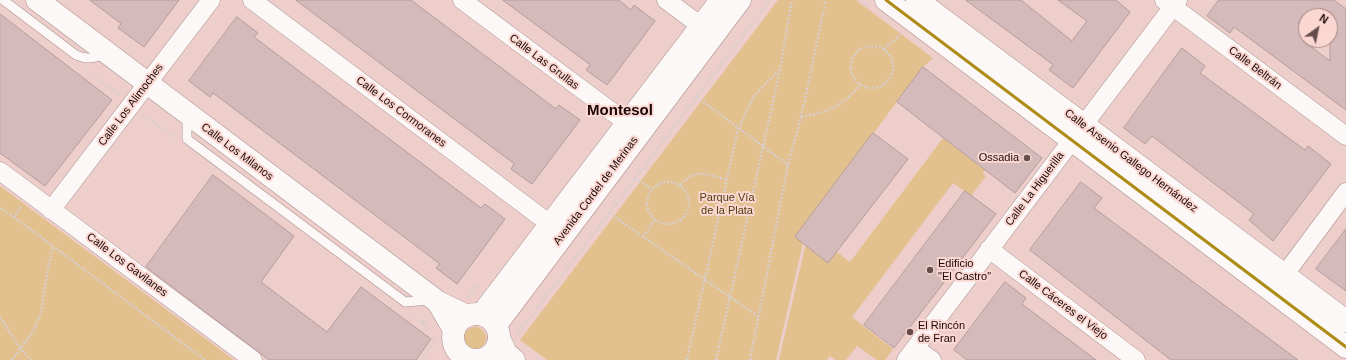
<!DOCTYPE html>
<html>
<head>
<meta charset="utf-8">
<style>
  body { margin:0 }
  #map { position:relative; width:1346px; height:360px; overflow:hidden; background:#eececa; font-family:Helvetica,sans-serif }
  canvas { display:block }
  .north { position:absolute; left:1298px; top:8px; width:40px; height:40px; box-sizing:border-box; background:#fbd7d2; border:1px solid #a18480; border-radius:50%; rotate:33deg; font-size:11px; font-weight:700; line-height:16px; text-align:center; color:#1b0806 }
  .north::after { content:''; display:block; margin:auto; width:14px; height:18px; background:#654d4b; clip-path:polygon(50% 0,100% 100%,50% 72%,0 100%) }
</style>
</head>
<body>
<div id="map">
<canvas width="1346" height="360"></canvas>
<div class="north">N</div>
</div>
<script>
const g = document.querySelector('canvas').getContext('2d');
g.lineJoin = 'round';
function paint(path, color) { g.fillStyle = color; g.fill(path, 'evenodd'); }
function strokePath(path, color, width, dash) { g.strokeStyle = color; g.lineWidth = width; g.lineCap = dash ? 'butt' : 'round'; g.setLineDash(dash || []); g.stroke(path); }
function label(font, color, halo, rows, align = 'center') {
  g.font = font + ' Helvetica,sans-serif'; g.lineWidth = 4; g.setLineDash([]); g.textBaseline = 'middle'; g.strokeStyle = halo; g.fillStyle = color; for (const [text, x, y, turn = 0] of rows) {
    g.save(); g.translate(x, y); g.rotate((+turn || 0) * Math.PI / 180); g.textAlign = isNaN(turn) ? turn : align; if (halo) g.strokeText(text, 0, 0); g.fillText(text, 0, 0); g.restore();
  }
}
const green = new Path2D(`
  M778,0H856L933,58L923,67L808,221L776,360H547L520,340Z
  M943,138L985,170L983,174L986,176L971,196L953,183L852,317L893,349L885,360H877L857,346L846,360H836L830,356L827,360H779L809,230L850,262Z
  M0,186L234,360H0Z
  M464 338a11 11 0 1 1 22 0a11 11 0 1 1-22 0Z`);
const building = new Path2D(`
  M90,0H179L144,47L118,28L121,24Z
  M296,0H411L556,109L559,105L580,120L532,184L511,169L514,164Z
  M503,0H619L631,10L634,5L655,21L607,85L586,70L590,65Z
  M966,0H1021L1072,41L1087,21L1058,0H1116L1130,12L1073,88L1049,70L1053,65Z
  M1219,0H1334L1346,9V110L1234,27L1230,33L1207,16ZM1306,16H1330V61L1306,43Z
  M0,14L112,100L45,186L0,153Z
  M237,17L258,33L254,37L481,208L485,204L505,219L457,284L436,268L440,264L213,93L210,97L189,81Z
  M1182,48L1205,66L1200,73L1305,150L1308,146L1331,164L1273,241L1249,220L1254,214L1152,136L1145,144L1124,128Z
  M923,67L1042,158L1015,193L897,102Z
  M873,133L908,159L828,263L795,237Z
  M213,175L294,236L261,282L327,332L361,287L431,339L416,360H269L146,267Z
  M1081,182L1102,198L1094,208L1298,360H1171L1030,250Z
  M965,191L996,214L894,348L864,325Z
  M1346,229V291L1316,269Z
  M1005,282L1026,298L1022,304L1096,360H967L954,350Z`);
const path = new Path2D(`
  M860,0L869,7
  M851 67a21 21 0 1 1 42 0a21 21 0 1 1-42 0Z
  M884,49L900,35
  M86,70L119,95
  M697,97L788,165
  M143,114L174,138
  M801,117C830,111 840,108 860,85
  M635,178L652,189
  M647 203a21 21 0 1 1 42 0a21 21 0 1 1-42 0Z
  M680,185C695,168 708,174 727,180
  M21,207L14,217L205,360
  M0,208L14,217
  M609,213L759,317
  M643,237L655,220
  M468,297L477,285L479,287
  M411,314L422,323L426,317
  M0,317C10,332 18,347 31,360
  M422,323L431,330
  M517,335L770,0
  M12,360L34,330L41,313L48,268L53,247
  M421,360L437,338
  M687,360L738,129L754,96L779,70
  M716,360L780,70L792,0
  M750,360L788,165L801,117L826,0`);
const lane = new Path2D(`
  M3,0L76,55C87,60 94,58 106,54
  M187,115V139L405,302L430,300`);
const street = new Path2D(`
  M252,0L550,224
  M462,0L627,123
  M666,0L701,26
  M1164,0L1346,136
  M0,171L253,360
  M51,210L211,0
  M989,249L1136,360
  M1277,285L1346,192
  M915,348L932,360
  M906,360L1178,0`);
const secondary = new Path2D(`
  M37,0L438,302L467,316
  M886,0L1346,347
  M917,0L1346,321
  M438,302L454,330
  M499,338L506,353L514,360
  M484,359L488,360`);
const primary = new Path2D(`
  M482,314L721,0
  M453 337a23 23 0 1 1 46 0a23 23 0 1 1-46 0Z
  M496,325L740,0`);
const bus1 = new Path2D(`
  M886,0L1346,347`);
const markers = [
  [1027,158,4,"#654d4b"],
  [930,270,4,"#654d4b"],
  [910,332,4,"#654d4b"]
];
const streetNames = [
  ["Calle Las Grullas",544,62,37],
  ["Calle Beltrán",1255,68,37],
  ["Calle Los Alimoches",131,105,-53],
  ["Calle Los Cormoranes",401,112,37],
  ["Calle Los Milanos",237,152,37],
  ["Calle Arsenio Gallego Hernández",1131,161,37],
  ["Calle La Higuerilla",1035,189,-53],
  ["Avenida Cordel de Merinas",596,191,-53],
  ["Calle Los Gavilanes",127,265,37],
  ["Calle Cáceres el Viejo",1063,305,37]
];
const poiNames = [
  ["Ossadia",1019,158,"right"],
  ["Edificio",938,264],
  ["\"El Castro\"",938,277],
  ["El Rincón",918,326],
  ["de Fran",918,339]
];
const parkNames = [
  ["Parque Vía",727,198],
  ["de la Plata",727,211]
];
const districtNames = [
  ["Montesol",620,111]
];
paint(green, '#e2c18f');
paint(building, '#d4baba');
strokePath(building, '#b49c9c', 1);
strokePath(lane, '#a9908e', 10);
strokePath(street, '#a9908e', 19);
strokePath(secondary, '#a9908e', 23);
strokePath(primary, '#a9908e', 23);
strokePath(path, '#d7cecd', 2.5, [2, 2]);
strokePath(lane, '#fcf8f7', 9);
strokePath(street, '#fcf8f7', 18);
strokePath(secondary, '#fcf8f7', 22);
strokePath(primary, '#fcf8f7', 22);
strokePath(bus1, '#ae8b15', 3);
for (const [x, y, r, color] of markers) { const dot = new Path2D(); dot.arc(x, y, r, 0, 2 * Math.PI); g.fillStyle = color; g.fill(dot); strokePath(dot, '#fbd7d2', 1.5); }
label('11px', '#1b0806', '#fbd7d2', streetNames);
label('11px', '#1b0806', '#fbd7d2', poiNames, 'left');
label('11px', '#514014', '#fbd7d2', parkNames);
label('bold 15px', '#1b0806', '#fbd7d2', districtNames);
</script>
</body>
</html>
